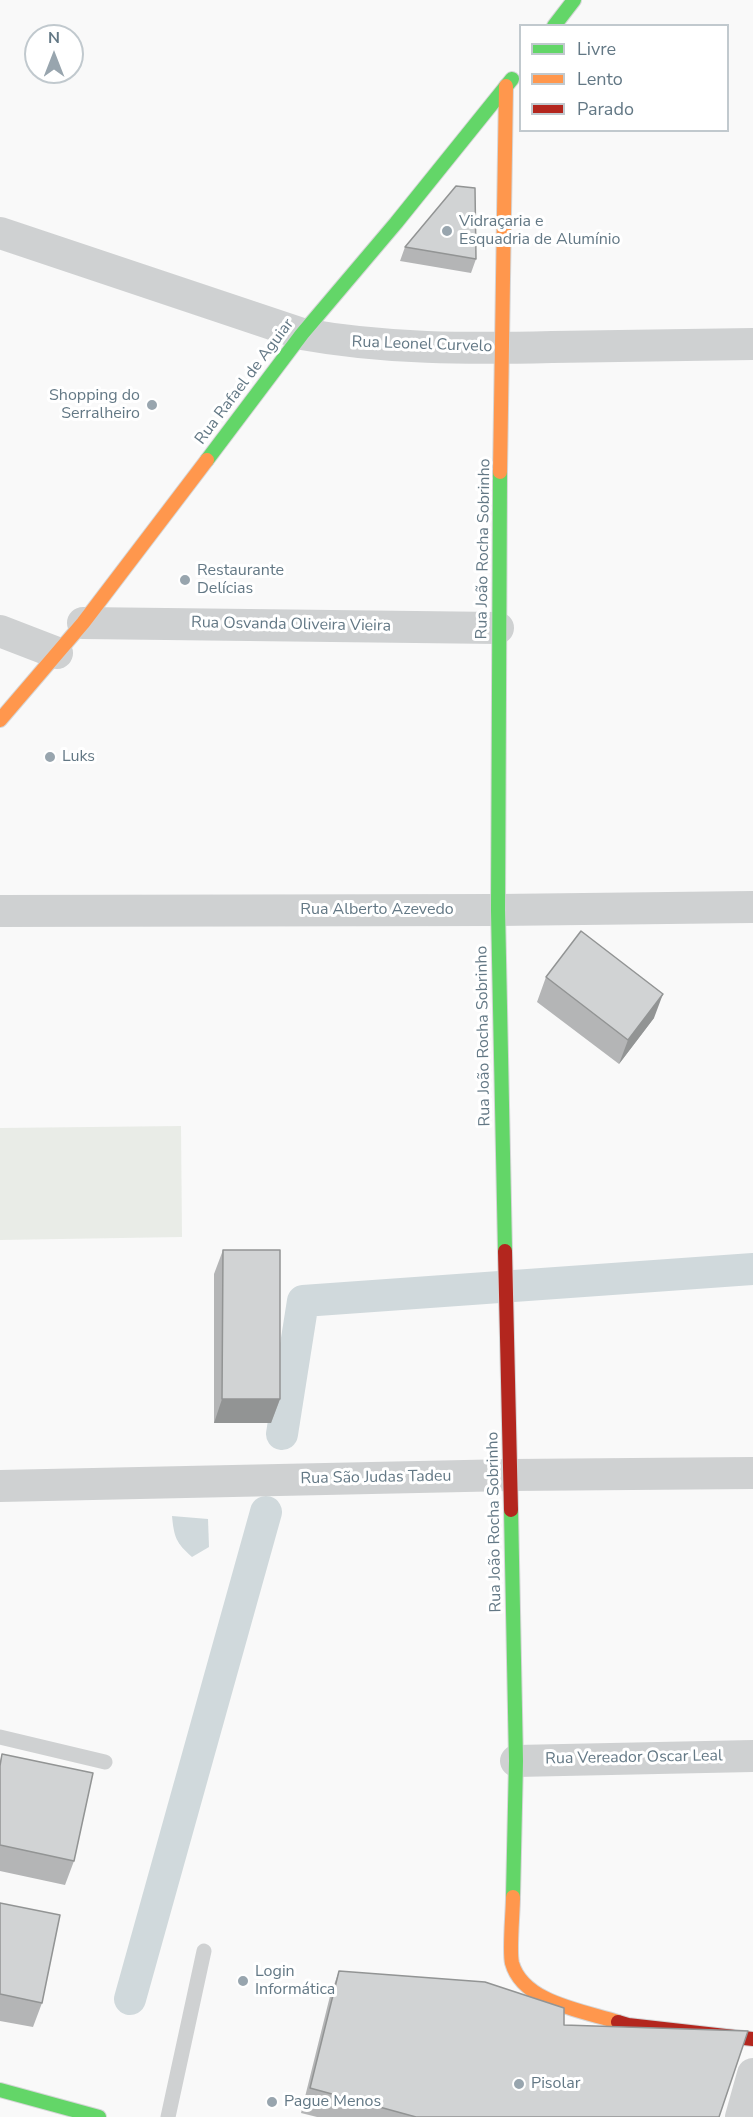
<!DOCTYPE html>
<html>
<head>
<meta charset="utf-8">
<style>
  body { margin:0 }
  #map { position:relative; width:753px; height:2117px; overflow:hidden; background:#f9f9f9; font-family:"Nunito Sans",sans-serif }
  canvas { display:block }
  .legend { position:absolute; left:519px; top:24px; width:210px; height:108px; box-sizing:border-box; background:#fff; border:2px solid #c1c9ce; margin:0; padding:8px 10px; list-style:none; font-size:18px; color:#637885 }
  .legend li { display:flex; align-items:center; gap:12px; height:30px }
  .legend b { width:30px; border:2px solid #c1c9ce }
  .north { position:absolute; left:24px; top:24px; width:60px; height:60px; box-sizing:border-box; background:#fff; border:2px solid #c1c9ce; border-radius:50%; rotate:0deg; font-size:16px; font-weight:700; line-height:24px; text-align:center; color:#637885 }
  .north::after { content:''; display:block; margin:auto; width:21px; height:27px; background:#98a5ae; clip-path:polygon(50% 0,100% 100%,50% 72%,0 100%) }
</style>
</head>
<body>
<div id="map">
<canvas width="753" height="2117"></canvas>
<ul class="legend">
<li><b style="height:8px;background:#63d668"></b>Livre</li>
<li><b style="height:8px;background:#ff974d"></b>Lento</li>
<li><b style="height:8px;background:#b3261e"></b>Parado</li>
</ul>
<div class="north">N</div>
</div>
<script>
const g = document.querySelector('canvas').getContext('2d');
g.lineJoin = 'round';
function paint(path, color) { g.fillStyle = color; g.fill(path, 'evenodd'); }
function strokePath(path, color, width, dash) { g.strokeStyle = color; g.lineWidth = width; g.lineCap = dash ? 'butt' : 'round'; g.setLineDash(dash || []); g.stroke(path); }
function label(font, color, halo, rows, align = 'center') {
  g.font = font + ' "Nunito Sans",sans-serif'; g.lineWidth = 6; g.setLineDash([]); g.textBaseline = 'middle'; g.strokeStyle = halo; g.fillStyle = color; for (const [text, x, y, turn = 0] of rows) {
    g.save(); g.translate(x, y); g.rotate((+turn || 0) * Math.PI / 180); g.textAlign = isNaN(turn) ? turn : align; if (halo) g.strokeText(text, 0, 0); g.fillText(text, 0, 0); g.restore();
  }
}
const green = new Path2D(`
  M181,1126L182,1237L0,1240V1128Z`);
const water = new Path2D(`
  M172,1516L208,1519L209,1547L192,1557C176,1543 174,1537 172,1516Z`);
const canal = new Path2D(`
  M282,1434L303,1301L753,1269
  M130,1999L266,1512`);
const lane = new Path2D(`
  M0,1737L105,1762
  M168,2117L204,1951`);
const street = new Path2D(`
  M0,233L302,334C385,349 468,349 552,347C619,346 686,345 753,344
  M83,623L498,628
  M0,631L57,653
  M0,911L498,910L753,907
  M0,1486L511,1475L753,1473
  M516,1761L753,1756
  M741,2117L753,2074`);
const fast = new Path2D(`
  M554,26L574,0
  M207,460L302,334L396,223L512,79
  M500,472L498,910L505,1251
  M511,1510L516,1761L513,1897
  M0,2090L99,2117`);
const slow = new Path2D(`
  M500,472L506,86
  M0,720L83,623L207,460
  M513,1897C513,1912 509,1951 512,1963C523,2003 584,2011 618,2022`);
const jam = new Path2D(`
  M505,1251L511,1510
  M618,2022L628,2025L753,2039`);
const wall = new Path2D(`
  M405,247L476,259L471,273L400,261Z
  M546,977L654,1018L619,1064L537,1002Z
  M223,1250L280,1399L271,1423H214V1274Z
  M2,1754L74,1861L65,1885L0,1871V1761Z
  M0,1903L42,2003L33,2027L0,2021Z
  M339,1971L564,2025L719,2117H317L301,2113L330,1996Z`);
const shadedWall = new Path2D(`
  M663,994L654,1018L619,1064L628,1040Z
  M222,1399H280L271,1423H214Z`);
const building = new Path2D(`
  M456,186L475,188L476,259L405,247Z
  M581,931L663,994L628,1040L546,977Z
  M223,1250H280V1399H222Z
  M2,1754L93,1773L74,1861L0,1845V1766Z
  M0,1903L60,1915L42,2003L0,1994Z
  M339,1971L485,1982L564,2008V2025L748,2031L719,2117H416L310,2088Z`);
const markers = [
  [447,231,6,"#98a5ae"],
  [152,405,6,"#98a5ae"],
  [185,580,6,"#98a5ae"],
  [50,757,6,"#98a5ae"],
  [243,1981,6,"#98a5ae"],
  [519,2084,6,"#98a5ae"],
  [272,2102,6,"#98a5ae"]
];
const poiNames = [
  ["Vidraçaria e",459,222],
  ["Esquadria de Alumínio",459,240],
  ["Shopping do",140,396,"right"],
  ["Serralheiro",140,414,"right"],
  ["Restaurante",197,571],
  ["Delícias",197,589],
  ["Luks",62,757],
  ["Login",255,1972],
  ["Informática",255,1990],
  ["Pisolar",531,2084],
  ["Pague Menos",284,2102]
];
const streetNames = [
  ["Rua Leonel Curvelo",422,345,2],
  ["Rua Rafael de Aguiar",245,382,-53],
  ["Rua João Rocha Sobrinho",484,549,-89],
  ["Rua Osvanda Oliveira Vieira",291,625,1],
  ["Rua Alberto Azevedo",377,910],
  ["Rua João Rocha Sobrinho",484,1036,-91],
  ["Rua São Judas Tadeu",376,1478,-1],
  ["Rua João Rocha Sobrinho",495,1522,-91],
  ["Rua Vereador Oscar Leal",634,1758,-1]
];
paint(green, '#e9ece7');
paint(water, '#d0d9dc');
strokePath(canal, '#d0d9dc', 32);
strokePath(fast, '#d5d6d7', 16);
strokePath(slow, '#d5d6d7', 16);
strokePath(jam, '#d5d6d7', 16);
strokePath(lane, '#cfd1d2', 15);
strokePath(street, '#cfd1d2', 32);
strokePath(fast, '#63d668', 14);
strokePath(slow, '#ff974d', 14);
strokePath(jam, '#b3261e', 14);
paint(wall, '#b4b5b6');
paint(shadedWall, '#929494');
paint(building, '#d1d3d4');
strokePath(building, '#929494', 1.5);
for (const [x, y, r, color] of markers) { const dot = new Path2D(); dot.arc(x, y, r, 0, 2 * Math.PI); g.fillStyle = color; g.fill(dot); strokePath(dot, '#fff', 2); }
label('16px', '#637885', '#fff', poiNames, 'left');
label('16px', '#637885', '#fff', streetNames);
</script>
</body>
</html>
